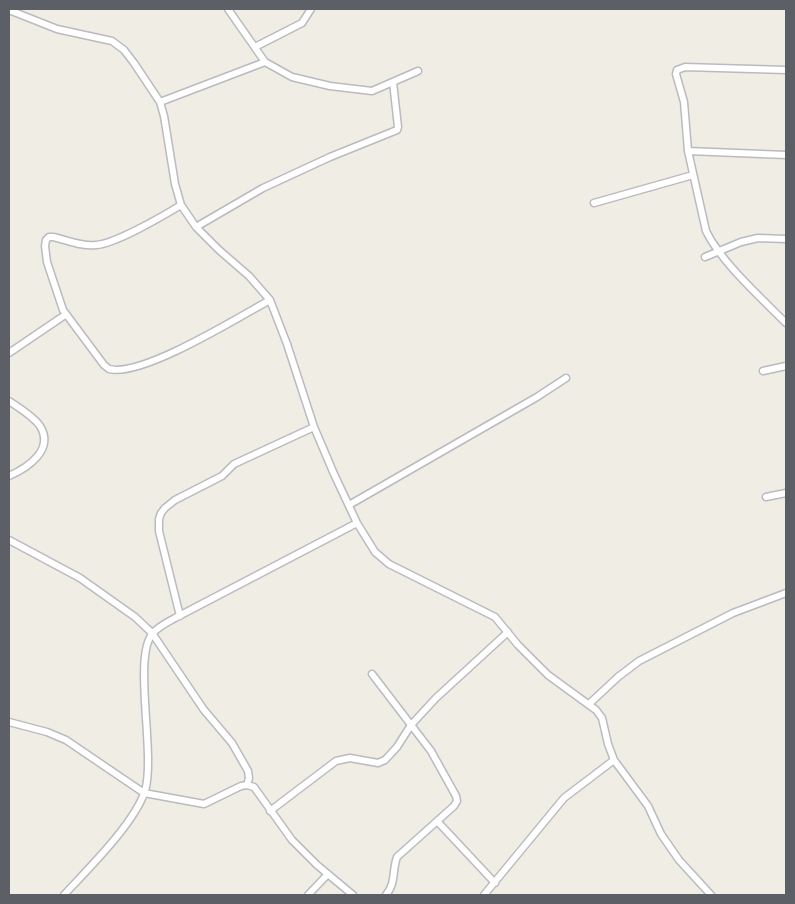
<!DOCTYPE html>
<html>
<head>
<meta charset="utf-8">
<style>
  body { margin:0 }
  #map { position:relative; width:795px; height:904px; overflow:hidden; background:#efede4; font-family:Raleway,sans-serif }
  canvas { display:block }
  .frame { position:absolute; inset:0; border:10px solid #5c5f65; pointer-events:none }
</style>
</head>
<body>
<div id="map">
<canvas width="795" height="904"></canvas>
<div class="frame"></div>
</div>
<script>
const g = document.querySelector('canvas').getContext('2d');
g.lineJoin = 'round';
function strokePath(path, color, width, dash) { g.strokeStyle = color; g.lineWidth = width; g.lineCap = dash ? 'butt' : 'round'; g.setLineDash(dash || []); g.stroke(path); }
const minor = new Path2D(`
  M228,9L265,62L292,77L330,86L372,91L418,71
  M9,10L57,29L112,41L124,50L134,63L160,102L164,116L175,184L181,205L196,227L219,250L249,276L270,300L287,344L314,427L334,474L357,523L375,552L389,564L495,617L518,645L548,675L596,710L602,718L608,744L614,760L648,806L661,834L679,860L711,895
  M255,47L302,23L311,9
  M786,70L685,67L677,70L676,74L684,102L688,151L706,231C721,262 761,298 786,323
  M160,102L265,62
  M688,151L786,155
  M594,203L693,175
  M181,205C163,216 115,244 96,245C82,247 67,240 53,237H49L46,240L45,246L47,262L63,310L104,365L109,369C141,378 239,317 270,300
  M196,227L263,188L330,157L397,130L398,127L393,82
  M705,257L741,242L758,238L786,239
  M9,353L65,315
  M763,371L786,366
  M9,401C19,408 33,416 40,426C55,450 27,468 9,476
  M766,497L786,493
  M349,505L537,397L566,378
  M9,540L80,578L135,617L152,633L204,710L232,743L248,771L249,778L247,785
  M180,616L159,531V519L161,513L165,508L175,500L222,476L234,464L314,427
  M372,674L431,751L456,796L457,801L454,806L397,857C392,871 396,883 386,895
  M589,704L618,677L639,661L733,613L786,593
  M9,722L47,732L66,740L144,793L204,804L241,786L247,785L254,787L292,840L317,865L353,895
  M270,811L336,761L350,758L378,763L385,760L397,747L411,725L436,698L508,632
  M437,821L495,883
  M64,895C88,869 134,824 145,791C156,754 132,656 153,633C159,626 168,622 175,618L357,523
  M308,895L328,874
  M484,895L564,798L614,760`);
strokePath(minor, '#b9bbc0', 9);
strokePath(minor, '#fff', 6);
</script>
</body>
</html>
